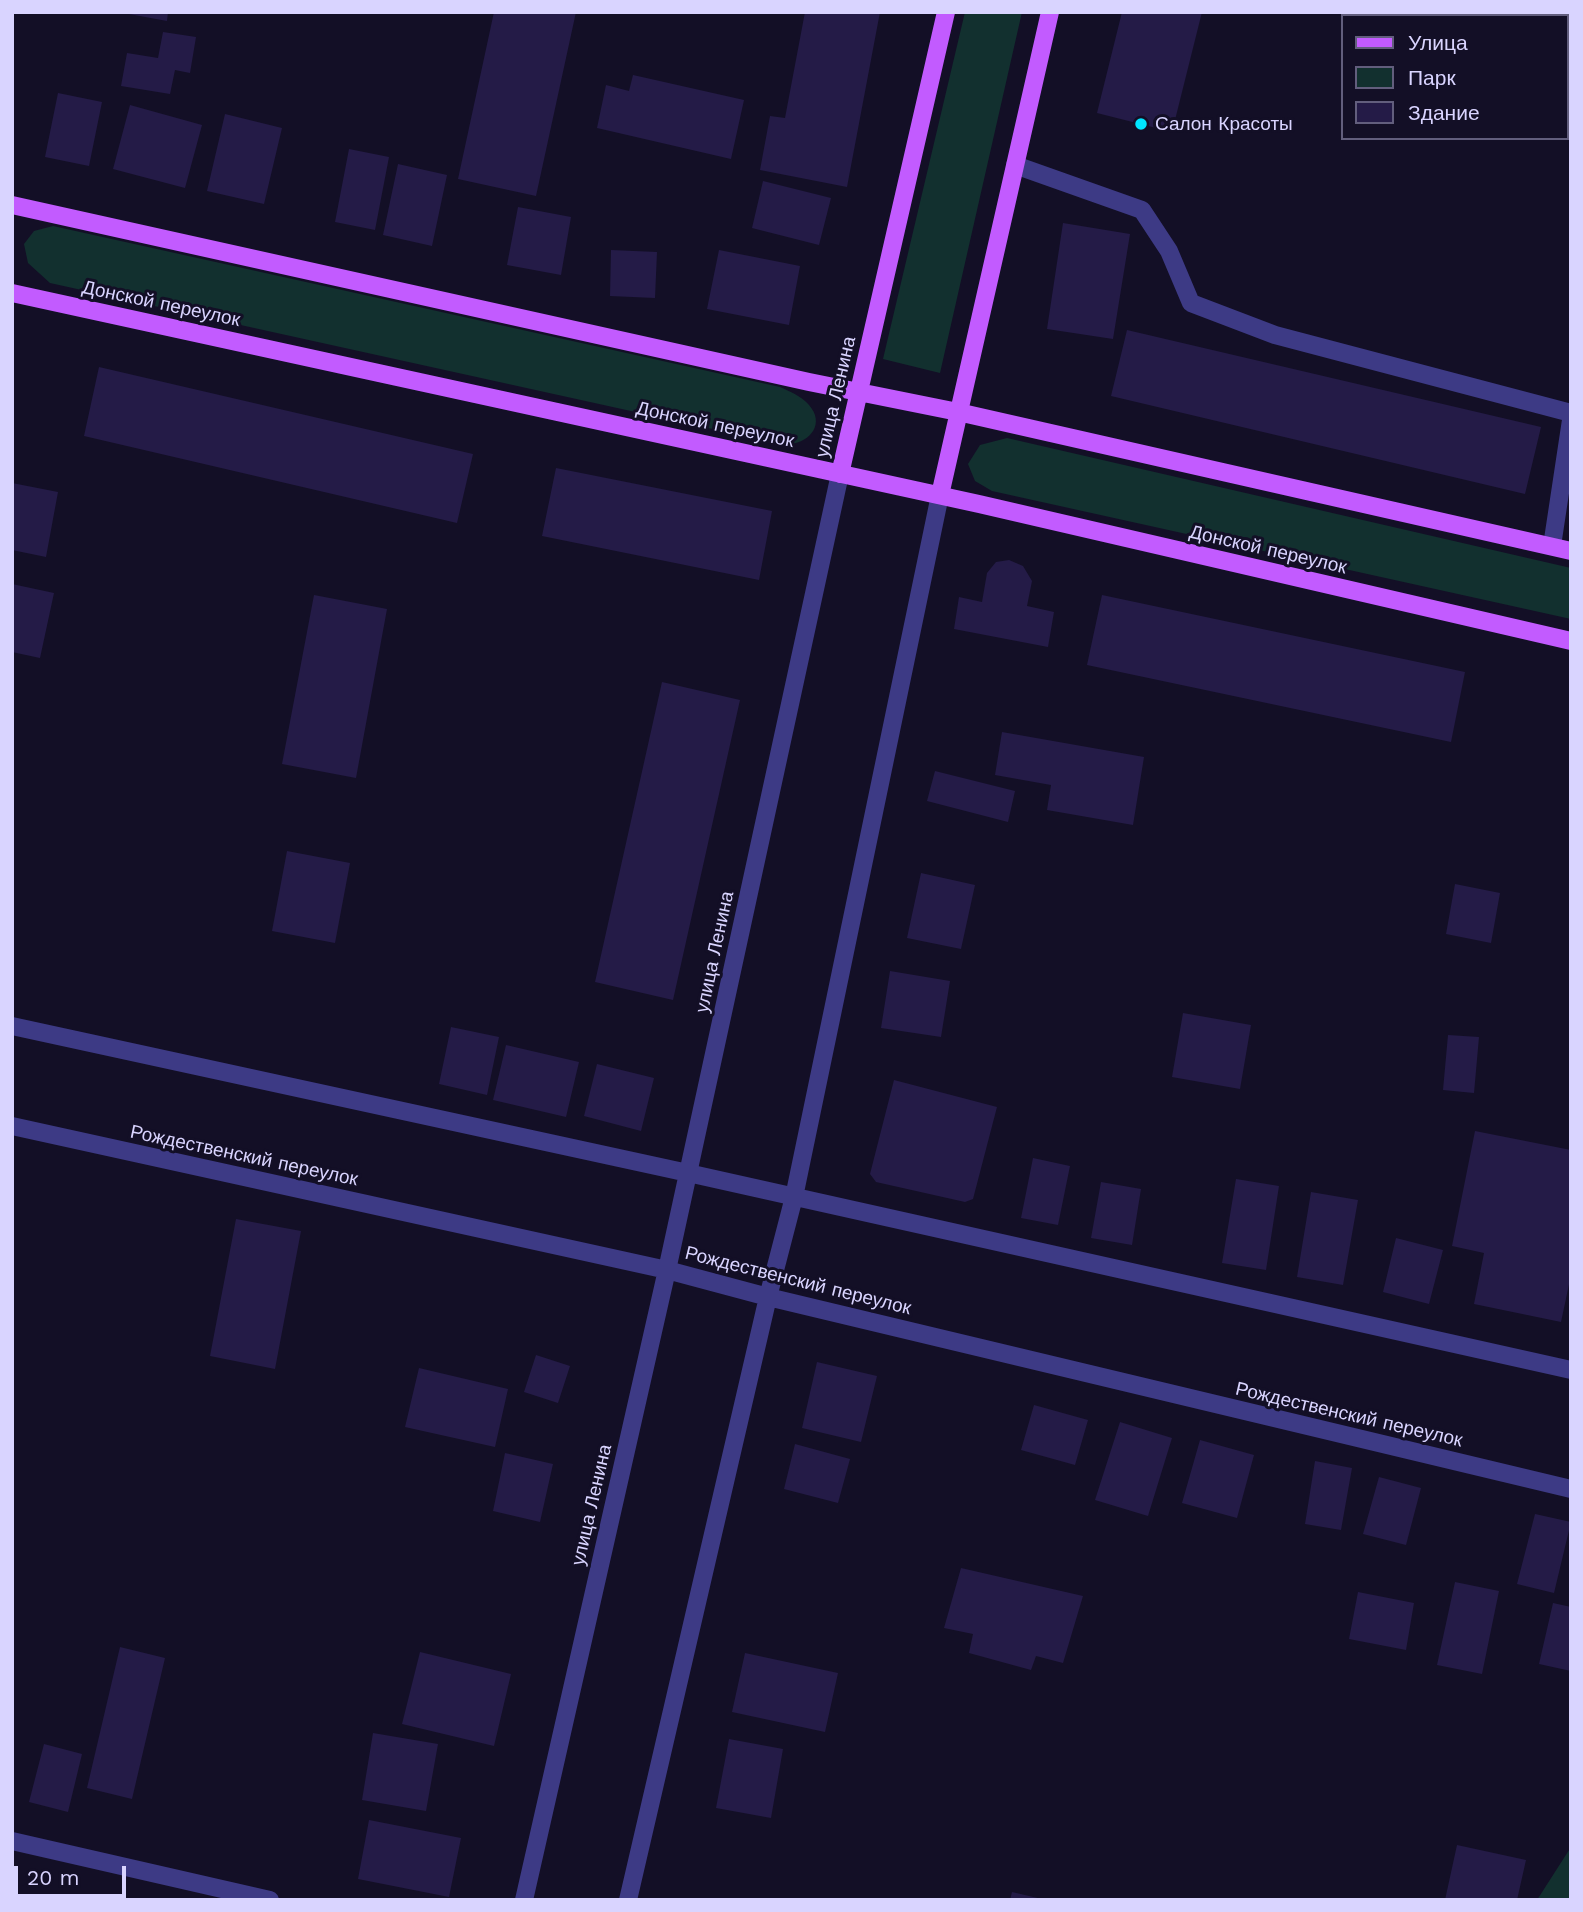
<!DOCTYPE html>
<html>
<head>
<meta charset="utf-8">
<style>
  body { margin:0 }
  #map { position:relative; width:1583px; height:1912px; overflow:hidden; background:#130f26; font-family:"Work Sans",sans-serif }
  canvas { display:block }
  .frame { position:absolute; inset:0; border:14px solid #d9d4ff; pointer-events:none }
  .legend { position:absolute; left:1341px; top:14px; width:228px; height:126px; box-sizing:border-box; background:#130f26; border:2px solid #625e7d; margin:0; padding:9px 12px; list-style:none; font-size:21px; color:#d9d4ff }
  .legend li { display:flex; align-items:center; gap:14px; height:35px }
  .legend b { width:35px; border:2px solid #625e7d }
  .scale { position:absolute; left:14px; top:1866px; width:112px; height:32px; box-sizing:border-box; border:4px solid #d9d4ff; border-top:0; padding-left:9px; font-size:21px; line-height:24px; white-space:nowrap; color:#d9d4ff; -webkit-text-stroke:5px #130f26; paint-order:stroke }
</style>
</head>
<body>
<div id="map">
<canvas width="1583" height="1912"></canvas>
<div class="frame"></div>
<ul class="legend">
<li><b style="height:9px;background:#c25bff"></b>Улица</li>
<li><b style="height:19px;background:#12302f"></b>Парк</li>
<li><b style="height:19px;background:#241b47"></b>Здание</li>
</ul>
<div class="scale">20 m</div>
</div>
<script>
const g = document.querySelector('canvas').getContext('2d');
g.lineJoin = 'round';
function paint(path, color) { g.fillStyle = color; g.fill(path, 'evenodd'); }
function strokePath(path, color, width, dash) { g.strokeStyle = color; g.lineWidth = width; g.lineCap = dash ? 'butt' : 'round'; g.setLineDash(dash || []); g.stroke(path); }
function label(font, color, halo, rows, align = 'center') {
  g.font = font + ' "Work Sans",sans-serif'; g.lineWidth = 6; g.setLineDash([]); g.textBaseline = 'middle'; g.strokeStyle = halo; g.fillStyle = color; for (const [text, x, y, turn = 0] of rows) {
    g.save(); g.translate(x, y); g.rotate((+turn || 0) * Math.PI / 180); g.textAlign = isNaN(turn) ? turn : align; if (halo) g.strokeText(text, 0, 0); g.fillText(text, 0, 0); g.restore();
  }
}
const green = new Path2D(`
  M965,12H1022L940,373L883,359Z
  M53,226L780,387C791,392 801,396 809,405C825,423 811,442 790,444C783,444 775,442 767,441L50,283L28,263L24,244L34,231Z
  M1007,438L1571,568V619L992,491L975,481L968,464L980,445Z
  M1571,1847V1900H1537Z`);
const building = new Path2D(`
  M118,12H168L167,21Z
  M494,12H576L536,196L458,179Z
  M805,12H880L847,187L760,170L770,116L785,118Z
  M1122,12H1202L1172,132L1097,113Z
  M163,32L196,37L190,73L175,70L170,94L121,86L127,53L158,58Z
  M633,75L744,100L731,159L597,128L606,85L629,91Z
  M58,93L102,102L89,166L45,157Z
  M130,105L202,125L185,188L113,169Z
  M225,114L282,128L264,204L207,191Z
  M349,149L389,157L375,230L335,222Z
  M398,164L447,175L432,246L383,235Z
  M763,181L831,198L819,245L752,228Z
  M518,207L571,217L561,275L507,265Z
  M1063,223L1130,234L1113,339L1047,329Z
  M611,250L657,252L655,298L610,296Z
  M719,250L800,266L789,325L707,309Z
  M1127,330L1541,427L1525,494L1111,396Z
  M99,367L473,454L457,523L84,436Z
  M556,468L772,511L759,580L542,536Z
  M12,483L58,492L46,557L12,550Z
  M1009,560L1023,566L1032,581L1027,606L1054,612L1048,647L954,629L959,597L982,602L987,573L996,562Z
  M12,584L54,593L40,658L12,652Z
  M314,595L387,609L356,778L282,764Z
  M1102,595L1465,672L1451,742L1087,665Z
  M662,682L740,700L673,1000L595,982Z
  M1002,732L1144,757L1133,825L1047,810L1051,785L995,775Z
  M935,771L1015,791L1008,822L927,801Z
  M287,851L350,863L335,943L272,931Z
  M921,873L975,885L961,949L907,938Z
  M1455,884L1500,893L1491,943L1446,934Z
  M890,971L950,981L941,1037L881,1028Z
  M1183,1013L1251,1025L1240,1089L1172,1077Z
  M451,1027L499,1037L487,1095L439,1084Z
  M1448,1035L1479,1037L1474,1093L1443,1090Z
  M506,1045L579,1062L566,1117L493,1100Z
  M597,1064L654,1078L641,1131L584,1116Z
  M894,1080L997,1107L973,1199L965,1202L876,1182L870,1174Z
  M1475,1131L1571,1150V1275L1561,1322L1474,1304L1484,1253L1452,1246Z
  M1033,1158L1070,1166L1058,1225L1021,1218Z
  M1236,1179L1279,1186L1266,1270L1222,1263Z
  M1101,1182L1141,1189L1132,1245L1091,1238Z
  M1311,1192L1358,1200L1343,1285L1297,1277Z
  M236,1219L301,1231L275,1369L210,1356Z
  M1396,1238L1443,1250L1429,1304L1383,1292Z
  M536,1355L570,1366L558,1403L524,1392Z
  M817,1362L877,1376L861,1442L802,1428Z
  M419,1368L508,1389L495,1447L405,1427Z
  M1034,1405L1088,1420L1075,1465L1021,1450Z
  M1120,1422L1172,1438L1148,1516L1095,1500Z
  M1200,1440L1254,1455L1237,1518L1182,1503Z
  M795,1444L850,1459L838,1503L784,1489Z
  M505,1453L553,1464L540,1522L493,1511Z
  M1315,1461L1352,1468L1341,1530L1305,1524Z
  M1379,1477L1421,1488L1406,1545L1363,1534Z
  M1535,1514L1571,1522L1554,1593L1517,1584Z
  M961,1568L1083,1596L1063,1663L1036,1656L1031,1670L969,1653L973,1634L944,1628Z
  M1455,1582L1499,1591L1482,1674L1437,1665Z
  M1358,1592L1414,1603L1406,1650L1349,1639Z
  M1553,1603L1571,1607V1671L1539,1664Z
  M120,1647L165,1658L132,1799L87,1788Z
  M420,1652L511,1674L494,1746L402,1724Z
  M745,1653L838,1673L825,1732L732,1712Z
  M373,1733L438,1744L426,1811L362,1800Z
  M729,1739L783,1749L771,1818L716,1808Z
  M44,1744L82,1754L68,1812L29,1802Z
  M369,1820L461,1838L449,1897L358,1879Z
  M1457,1845L1526,1860L1517,1900H1445Z
  M1012,1892L1042,1899L1041,1900H1010Z`);
const minor = new Path2D(`
  M1015,165L1142,210L1169,251L1191,303L1275,335L1571,413
  M1552,546L1571,420
  M12,1026L688,1173L1571,1370
  M12,1126L667,1270L768,1297L1571,1489
  M12,1841L270,1900
  M524,1900L667,1270L840,474
  M628,1900L768,1297L794,1197L940,495`);
const major = new Path2D(`
  M12,205L809,382L958,412L1571,551
  M12,293L979,504L1571,641
  M840,474L946,12
  M940,495L1050,12`);
const markers = [
  [1141,124,7,"#00e5ff"]
];
const poiNames = [
  ["Салон Красоты",1155,124]
];
const streetNames = [
  ["Донской переулок",161,304,12],
  ["улица Ленина",836,397,-77],
  ["Донской переулок",715,425,12],
  ["Донской переулок",1268,550,13],
  ["улица Ленина",715,952,-78],
  ["Рождественский переулок",244,1156,12],
  ["Рождественский переулок",798,1281,14],
  ["Рождественский переулок",1349,1415,13],
  ["улица Ленина",592,1505,-77]
];
paint(green, '#12302f');
paint(building, '#241b47');
strokePath(minor, '#3d3a85', 18);
strokePath(major, '#c25bff', 18);
for (const [x, y, r, color] of markers) { const dot = new Path2D(); dot.arc(x, y, r, 0, 2 * Math.PI); g.fillStyle = color; g.fill(dot); strokePath(dot, '#130f26', 2.5); }
label('19px', '#d9d4ff', '#130f26', poiNames, 'left');
label('19px', '#d9d4ff', '#130f26', streetNames);
</script>
</body>
</html>
